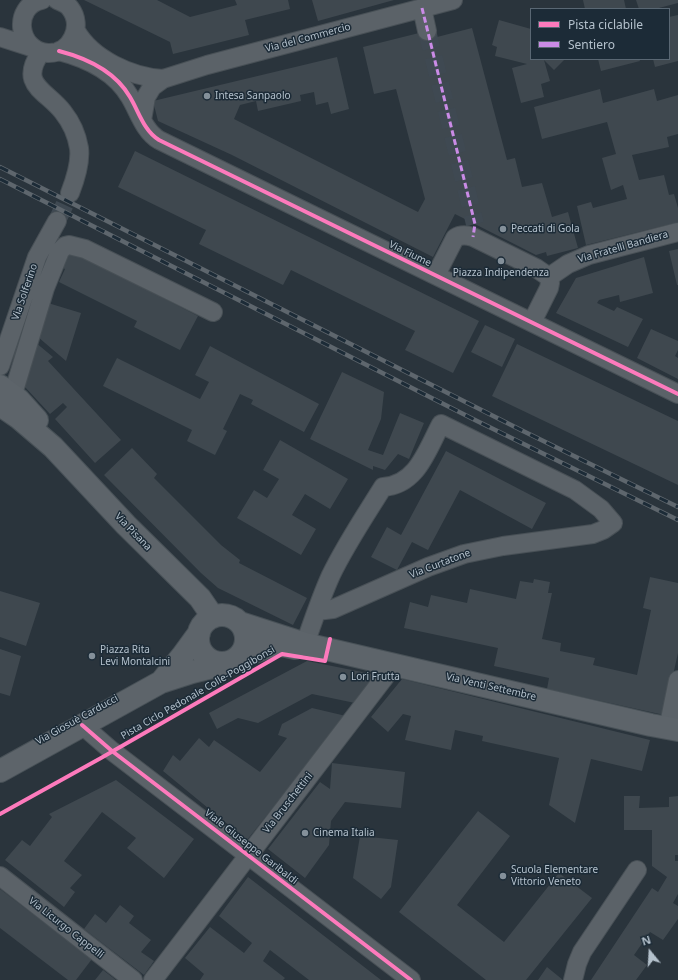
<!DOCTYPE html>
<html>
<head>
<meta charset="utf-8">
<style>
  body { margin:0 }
  #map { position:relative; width:678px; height:980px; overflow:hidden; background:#2a343c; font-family:"Noto Sans",sans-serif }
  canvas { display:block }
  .legend { position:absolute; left:530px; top:8px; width:140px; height:52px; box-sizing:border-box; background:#1c2b37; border:1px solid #596773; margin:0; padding:5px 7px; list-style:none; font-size:12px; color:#b4c1cc }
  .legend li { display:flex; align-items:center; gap:8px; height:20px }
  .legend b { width:20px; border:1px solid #596773 }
  .north { position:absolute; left:630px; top:932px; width:40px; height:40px; -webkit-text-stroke:3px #1c2b37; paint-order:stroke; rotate:342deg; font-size:11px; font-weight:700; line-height:16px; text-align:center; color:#b4c1cc }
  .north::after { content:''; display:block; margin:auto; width:14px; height:18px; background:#b4c1cc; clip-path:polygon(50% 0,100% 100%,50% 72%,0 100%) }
</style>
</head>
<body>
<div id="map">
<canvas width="678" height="980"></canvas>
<ul class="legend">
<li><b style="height:5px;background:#fd7abc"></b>Pista ciclabile</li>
<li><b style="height:5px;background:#ca8be6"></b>Sentiero</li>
</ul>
<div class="north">N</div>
</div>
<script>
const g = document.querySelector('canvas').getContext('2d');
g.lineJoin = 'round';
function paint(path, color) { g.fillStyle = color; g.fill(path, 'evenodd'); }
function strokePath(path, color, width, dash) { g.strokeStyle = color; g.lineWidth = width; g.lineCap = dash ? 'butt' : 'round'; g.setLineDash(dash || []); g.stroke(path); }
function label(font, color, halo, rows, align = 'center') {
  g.font = font + ' "Noto Sans",sans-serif'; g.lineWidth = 3; g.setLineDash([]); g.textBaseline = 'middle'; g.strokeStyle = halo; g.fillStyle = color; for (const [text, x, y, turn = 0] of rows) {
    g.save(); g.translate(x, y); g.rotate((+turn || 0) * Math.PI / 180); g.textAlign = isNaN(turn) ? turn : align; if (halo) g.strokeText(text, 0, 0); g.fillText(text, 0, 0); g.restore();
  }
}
const building = new Path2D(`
  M84,0H157L190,17L237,5L235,0H288L290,9L245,20L249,35L173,54L170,42Z
  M312,0H394L318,21Z
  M583,0H624L626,9H585Z
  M636,0H678V3L655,9H639Z
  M678,15V61L655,67L653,59H669V17Z
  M499,20L531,29V59H565L554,70L544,60L550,81L541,84L544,97L521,103L512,68L527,64L495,56L497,47L492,45Z
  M472,28L507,160L515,158L522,187L542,183L552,217L568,212L578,248L547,256L546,252L536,255L455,214L433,257L232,155L158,121L153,101L337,57L349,109L331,114L328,102L316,105L314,92L300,95L301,101L258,111L256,101L240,105L234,119L418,212L425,199L396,89L374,94L363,47L435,29L437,37Z
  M598,59H639L640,61L601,71Z
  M600,89L603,103L654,89L657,101L678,95V134L667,137L669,147L632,155L639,180L664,175L669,195L674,194L678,208V222L586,245L577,206L591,202L593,208L627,199L623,185L611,190L602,158L616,154L607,122L542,139L534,107Z
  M135,151L479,321L453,373L405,350L415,331L291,270L283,285L199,244L206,230L118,187Z
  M678,249V285H677L669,251Z
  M69,250L198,316L180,350L134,327L137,321L59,282L65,269L61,267Z
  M644,257L653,293L620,302L619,295L599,300L597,303L614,311L617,307L643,319L628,347L556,313L576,278Z
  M48,303L81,313L66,361L38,337Z
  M485,325L515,339L502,367L471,352Z
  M651,329L678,341V350L675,356L678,358V379L637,358Z
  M35,342L53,357L48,361L121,440L95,463L55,419L67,407L63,403L50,414L24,386Z
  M517,344L678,421V485L492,396Z
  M210,346L319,404L304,432L251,404L253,400L240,394L223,429L227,431L215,455L187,441L192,430L103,386L117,358L200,399L209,382L195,375Z
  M342,372L384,392L381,419L368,450L383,455L400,413L424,423L409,459L398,454L385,470L373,466V470L310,439Z
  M280,440L348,479L330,509L305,494L292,515L316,529L301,555L237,518L254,490L267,498L279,479L263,470Z
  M132,448L157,474L154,478L221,545L240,560L239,563L307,598L293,625L218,588L201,573L104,475Z
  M446,451L546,503L532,529L460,490L428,550L412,542L397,570L371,557L387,527L401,535Z
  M650,577L678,583V653L664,715L547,689L549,678L494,666L498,648L404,628L410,602L428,607L431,595L467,603L470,589L516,599L520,581L533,583L534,579L550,582L548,593H552L542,639L561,643L560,651L595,658L593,665L637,675L651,610L643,608Z
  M0,591L40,603L26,646L0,637Z
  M0,649L21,656L10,696L0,693Z
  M307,661L377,675L355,703L312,694L258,723L238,718L217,729L209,713Z
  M402,679L650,740L642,771L591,759L575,823L549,805L559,758L482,741L483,736L455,730L451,750L405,740L411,716L403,714L388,732L371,717Z
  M312,708L346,716L247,840L163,771L173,755L180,761L199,738L209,747L214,740L260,772L287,738L278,735L282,724Z
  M332,763L405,772L401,808L345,802L331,821L329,845L305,878L268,849L320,782L330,789Z
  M116,780L194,839L164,878L127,848L136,838L102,812L64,861L82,875L70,888L75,892L64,907L5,860L22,840L30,846L52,817L49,814Z
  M624,796H640L639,808L669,807V797L678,796V855H675V861H678V894L673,903L678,906V919L663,940L650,932L634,955L647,965L636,980H591L652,888L658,892L667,877L652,866V830H624Z
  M478,811L510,836L457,905L504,942L559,873L592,898L526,980H486L399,912Z
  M360,836L398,840L391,887L381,899L353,878Z
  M248,877L381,980H309L270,950L263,961L285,978L283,980H200L204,974L185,958L210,927L244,953L252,943L219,916Z
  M0,889L92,959L76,980H68L0,928Z
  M120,905L134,916L129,923L151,940L141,952L154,961L144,975L84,929L95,914L106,923Z
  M547,967L563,980H538Z
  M103,970L116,980H95Z`);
const minorTunnel = new Path2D(`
  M427,31L475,224
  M57,221L70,193`);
const minor = new Path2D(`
  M42,0C12,6 17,51 48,53C71,54 84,26 70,8C67,4 62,2 57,0
  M422,8L427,31
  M76,31C92,59 131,77 163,79
  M0,37L34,48
  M59,51C86,58 115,71 130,97C139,112 144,131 159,140L678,394
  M41,52C18,85 46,90 63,112C71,122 77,136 79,148C81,163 75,180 70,193
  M142,120L146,97L152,87L163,79L207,65L453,0
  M436,275L455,238C461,234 467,235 473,237L536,268L549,277L550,283L549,288L532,322
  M549,277L568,264L589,255L678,232
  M0,366L37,257L57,221
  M13,394L45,288L60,251L65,246L69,245L85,249L213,312
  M305,644C313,621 321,597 331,575C346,544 365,516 383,487C417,485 427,450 441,424L575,490L601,509L613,523L603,530L593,534L503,546L464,554L428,567L333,609L317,611
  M82,725L112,751L411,980
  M668,729L678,680
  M0,876L133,980
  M153,980L394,665
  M573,980L577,964L582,952L637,870`);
const major = new Path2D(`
  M0,386L19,400L37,420
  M0,405L19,418L53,447L126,525L200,598L213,617
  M198 639a24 24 0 1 1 48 0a24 24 0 1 1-48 0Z
  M240,623L305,644L651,725L678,730
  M238,658L271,646L281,645L295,648
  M161,682L183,655L199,633
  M0,771L161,682L192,672L224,664`);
const rail = new Path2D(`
  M0,167L523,431L678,507
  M0,179L477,421L678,520`);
const quiet = new Path2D(`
  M422,8L475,224L473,237`);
const cycleway = new Path2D(`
  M59,51C86,58 115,71 130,97C139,112 144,131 159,140L678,394
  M82,725L112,751L411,980
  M0,814L101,758L282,654L325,661L330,639`);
const markers = [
  [207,96,4,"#84909a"],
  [503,229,4,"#84909a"],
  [501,261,4,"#84909a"],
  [92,656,4,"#84909a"],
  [343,677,4,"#84909a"],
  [305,833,4,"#84909a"],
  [503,876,4,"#84909a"]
];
const streetNames = [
  ["Via del Commercio",308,38,-15],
  ["Via Fratelli Bandiera",623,247,-16],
  ["Via Fiume",410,254,26],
  ["Via Solferino",25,292,-71],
  ["Via Pisana",133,532,46],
  ["Via Curtatone",440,564,-21],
  ["Via Venti Settembre",491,687,13],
  ["Pista Ciclo Pedonale Colle-Poggibonsi",198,693,-30],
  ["Via Giosuè Carducci",77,720,-29],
  ["Via Bruschettini",288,803,-52],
  ["Viale Giuseppe Garibaldi",251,847,38],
  ["Via Licurgo Cappelli",66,928,38]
];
const poiNames = [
  ["Intesa Sanpaolo",215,96],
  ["Peccati di Gola",511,229],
  ["Piazza Indipendenza",501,273,"center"],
  ["Piazza Rita",100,650],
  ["Levi Montalcini",100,662],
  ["Lori Frutta",351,677],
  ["Cinema Italia",313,833],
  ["Scuola Elementare",511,870],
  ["Vittorio Veneto",511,882]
];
paint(building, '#3f484f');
strokePath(minorTunnel, '#3f4952', 18, [18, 9]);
strokePath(minor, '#485056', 20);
strokePath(major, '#485157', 24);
strokePath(minor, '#5b6268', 18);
strokePath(major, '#5d646a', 22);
strokePath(rail, '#5e666d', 4.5);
strokePath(rail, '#1c2b37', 3, [9]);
strokePath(quiet, '#ca8be6', 3, [6, 3]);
strokePath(cycleway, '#fd7abc', 4);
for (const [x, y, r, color] of markers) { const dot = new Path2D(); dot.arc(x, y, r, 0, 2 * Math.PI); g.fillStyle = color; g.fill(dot); strokePath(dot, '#1c2b37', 1.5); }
label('10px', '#b4c1cc', '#1c2b37', streetNames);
label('10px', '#b4c1cc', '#1c2b37', poiNames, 'left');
</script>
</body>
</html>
